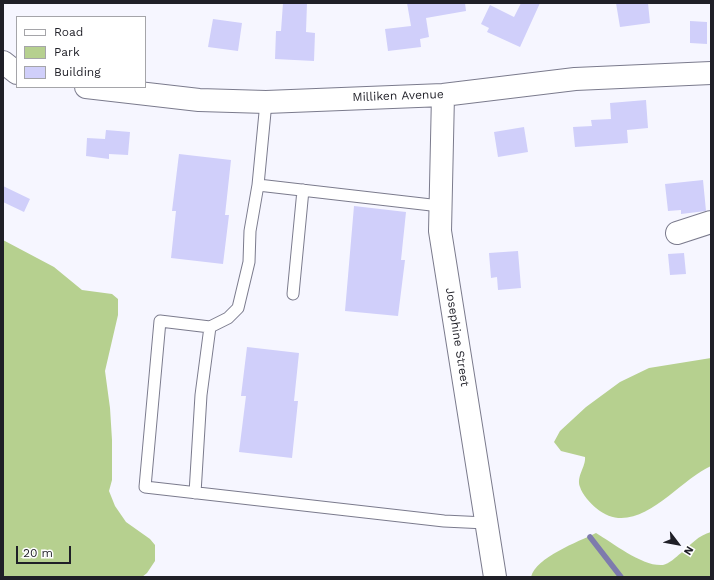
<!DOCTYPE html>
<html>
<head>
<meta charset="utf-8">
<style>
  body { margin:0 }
  #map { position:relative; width:714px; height:580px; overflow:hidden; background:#f6f6ff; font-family:"Work Sans",sans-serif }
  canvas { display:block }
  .frame { position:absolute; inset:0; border:4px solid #1f1f27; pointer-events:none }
  .legend { position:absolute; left:16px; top:16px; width:130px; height:72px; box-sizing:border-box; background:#fff; border:1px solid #a5a5a9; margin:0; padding:5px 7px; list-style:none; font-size:12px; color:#1f1f27 }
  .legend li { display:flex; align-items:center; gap:8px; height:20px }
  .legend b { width:20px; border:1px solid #a5a5a9 }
  .north { position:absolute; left:658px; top:524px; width:40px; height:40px; -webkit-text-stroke:3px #fff; paint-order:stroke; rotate:122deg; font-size:11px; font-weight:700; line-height:16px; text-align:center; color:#1f1f27 }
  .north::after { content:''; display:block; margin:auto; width:14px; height:18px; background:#1f1f27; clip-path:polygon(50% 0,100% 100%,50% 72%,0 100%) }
  .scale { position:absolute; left:16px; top:546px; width:55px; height:18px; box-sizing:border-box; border:2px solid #1f1f27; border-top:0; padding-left:5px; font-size:12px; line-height:14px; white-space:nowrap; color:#1f1f27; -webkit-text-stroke:3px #fff; paint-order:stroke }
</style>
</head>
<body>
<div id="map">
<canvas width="714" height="580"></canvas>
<div class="frame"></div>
<ul class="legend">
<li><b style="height:5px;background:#fff"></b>Road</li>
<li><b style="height:11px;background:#b6d08f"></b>Park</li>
<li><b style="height:11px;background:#d0cffa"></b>Building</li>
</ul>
<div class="north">N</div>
<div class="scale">20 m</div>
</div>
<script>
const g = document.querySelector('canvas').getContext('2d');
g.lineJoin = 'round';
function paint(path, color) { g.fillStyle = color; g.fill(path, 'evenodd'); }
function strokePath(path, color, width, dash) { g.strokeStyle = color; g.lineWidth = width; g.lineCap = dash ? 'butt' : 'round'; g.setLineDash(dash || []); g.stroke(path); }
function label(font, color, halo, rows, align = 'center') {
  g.font = font + ' "Work Sans",sans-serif'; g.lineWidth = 3; g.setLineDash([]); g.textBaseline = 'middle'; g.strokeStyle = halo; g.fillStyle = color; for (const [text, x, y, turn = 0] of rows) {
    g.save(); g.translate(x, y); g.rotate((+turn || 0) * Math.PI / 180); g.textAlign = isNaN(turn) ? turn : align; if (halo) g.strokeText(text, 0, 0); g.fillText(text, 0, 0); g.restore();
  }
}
const green = new Path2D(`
  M3,240L54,267L82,290L112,294L118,299V315L105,371L110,408L112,440V480L109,491L115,506L126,522L150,539L155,545V561L147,573L142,577H3Z
  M711,358V466C678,480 636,542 596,508C591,504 582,494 580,487C576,476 586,467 585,457L561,451L554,442L560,431L586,407L620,382L649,368Z
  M711,532V577H531C536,557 578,542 596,533C613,543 643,567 663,565C669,564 676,557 681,553C690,545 699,535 711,532Z`);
const stream = new Path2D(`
  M590,537L621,577`);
const building = new Path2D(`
  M283,3H307L306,32L315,33L314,61L275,59L276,31H281Z
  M407,3H465L466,11L426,18L429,37L420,39L421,47L388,51L385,29L411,26Z
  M521,3H540L520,47L487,32L489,28L481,24L490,5L514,17Z
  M616,3H648L650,23L620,27Z
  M213,19L242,23L238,51L208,47Z
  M690,21L707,22V44L690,43Z
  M646,100L648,128L627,130L628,143L575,147L573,127L592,126L591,120L611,119L610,103Z
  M524,127L528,152L498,157L494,132Z
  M106,130L130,132L128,155L109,154V159L86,156L87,138L105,139Z
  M179,154L231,160L225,215H229L223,264L171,258L176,211H172Z
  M703,180L706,211L681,214V210L668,211L665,184Z
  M3,186L30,199L24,212L3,202Z
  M354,206L406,212L401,260H405L398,316L345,311Z
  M518,251L521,288L498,290L497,277L491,278L489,253Z
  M684,253L686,274L670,275L668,254Z
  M247,347L299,353L294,401H298L292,458L239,452L246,396H241Z`);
const service = new Path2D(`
  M258,185L440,206
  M293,294L303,190
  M210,327L160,321L145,487L444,521L486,523
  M195,493L201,395L210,327L228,318L238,308L249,262L250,231L258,185L266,102`);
const minor = new Path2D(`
  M3,62L17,73
  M86,87L199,100L266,102L443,95L575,79L711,73
  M443,95L440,231L495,577
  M677,233L711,222`);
const streetNames = [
  ["Milliken Avenue",398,96,-2],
  ["Josephine Street",457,337,81]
];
paint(green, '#b6d08f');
strokePath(stream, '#7e7bad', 5.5);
paint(building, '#d0cffa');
strokePath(service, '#7b7b8d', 13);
strokePath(minor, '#7b7b8d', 24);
strokePath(service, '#fff', 11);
strokePath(minor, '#fff', 22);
label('12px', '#1f1f27', '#fff', streetNames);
</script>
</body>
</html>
